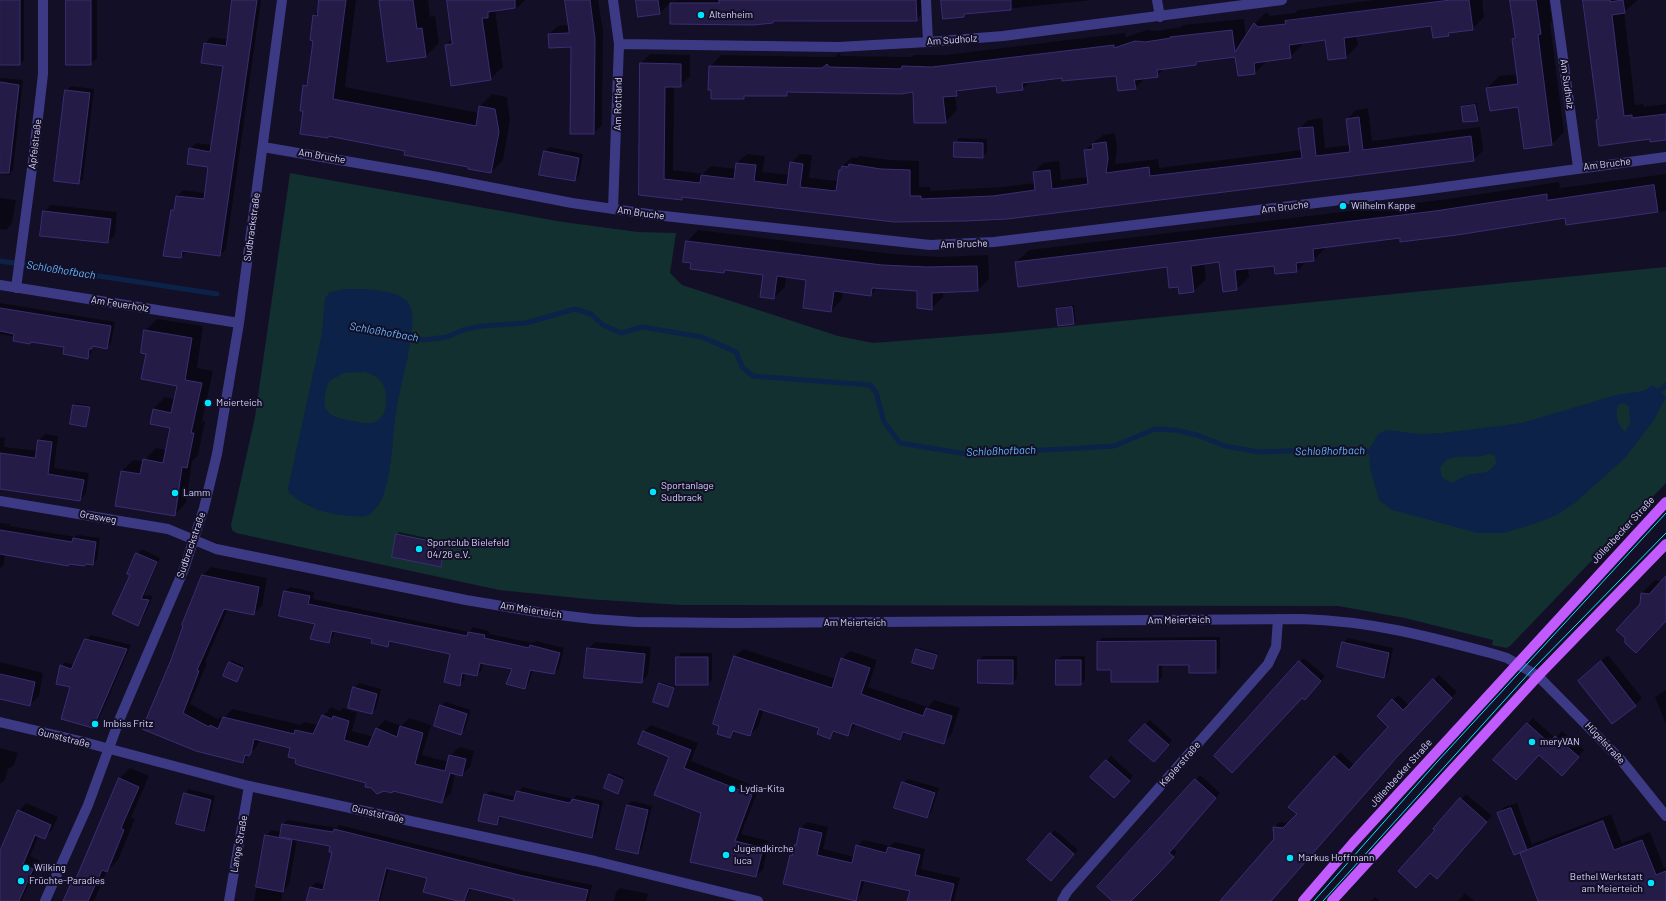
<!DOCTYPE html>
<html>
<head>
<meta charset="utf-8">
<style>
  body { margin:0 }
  canvas { display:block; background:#130f26 }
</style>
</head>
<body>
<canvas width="1666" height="901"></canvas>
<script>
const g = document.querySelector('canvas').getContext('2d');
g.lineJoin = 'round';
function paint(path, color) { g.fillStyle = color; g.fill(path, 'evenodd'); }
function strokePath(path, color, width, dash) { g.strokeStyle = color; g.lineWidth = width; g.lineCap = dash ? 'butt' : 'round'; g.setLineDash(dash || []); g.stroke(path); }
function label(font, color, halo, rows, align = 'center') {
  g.font = font + ' Barlow,sans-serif'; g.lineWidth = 4; g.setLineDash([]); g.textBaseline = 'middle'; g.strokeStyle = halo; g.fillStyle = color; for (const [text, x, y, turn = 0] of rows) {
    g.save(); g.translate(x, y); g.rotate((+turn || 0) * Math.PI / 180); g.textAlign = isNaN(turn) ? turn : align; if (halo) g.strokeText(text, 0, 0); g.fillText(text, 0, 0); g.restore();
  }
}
const green = new Path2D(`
  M290,173L563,222L638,232L676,233L670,273L682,285L838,336L873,343L1001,333L1666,267V483L1510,646L1506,648L1492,645L1493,640L1405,618L1338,606L681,605L587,599L499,590L236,533L232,530L231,525L255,417Z`);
const water = new Path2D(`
  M344,289C361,289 395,288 408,302C414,310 413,328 411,338C408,361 401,383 397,406C392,435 393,465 384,493C382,500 375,512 368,515C363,518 356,516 350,516C326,514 309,509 289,493L288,488L322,333L325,298L330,292ZM365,372C369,374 376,376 379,379C390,389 389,416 375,422C369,425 360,422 354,421C324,417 319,409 329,381L344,373Z
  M1653,385L1666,397L1654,420L1624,459L1575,503L1557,515L1531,525L1503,533H1478L1392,510L1379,500L1370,468L1369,450L1378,434L1387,430L1420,434L1442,433L1522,423L1616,395L1643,391ZM1624,403L1629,407L1630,424L1625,432C1617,424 1615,415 1618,405ZM1489,454L1495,455L1496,464L1487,472L1467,475L1451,483L1442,477L1440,468C1450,449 1473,461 1489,454Z`);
const shadow = new Path2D(`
  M0,0H24V60L19,64H0Z
  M67,0H97V58L90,64Z
  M233,0H261L226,249L220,255L187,251L181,257L172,210L175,207L177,196L183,190L205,193L209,166L190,149L196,143L212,145L224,65L205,43L211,37L227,39Z
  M320,0H356L345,87L479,113L480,106L492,94L507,97L510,120L503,160L491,172L406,150L329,135L327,137L305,110L304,86L309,81L314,40V15L318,11Z
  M381,0H428L430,17L435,16L439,43L426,56L380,1Z
  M448,0H525L518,7L495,10L503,67L490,79L446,45L453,38Z
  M566,0H598L603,30L602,125L594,133L572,46L549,34L558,26L569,25Z
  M637,0H673V3L675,0H929V6L916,20L671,23L672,1L659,14Z
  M942,0H1093L966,13L964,16Z
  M1374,0H1482L1484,17L1472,29L1452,31L1448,35L1432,25L1356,36L1358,45L1346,57L1326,39L1302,43V45L1290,57L1267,61L1255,73L1236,56L1199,61L1196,64L1164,68L1157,76L1146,77L1135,88L1117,75L1063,77L1031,81L1022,89L997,85L962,89L955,95L957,110L945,122L914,90L791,92L787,95H747L744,98L710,67L721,55L826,57H835L839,53L841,56L912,57L914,55H945L1125,33L1126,37L1147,30L1157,31L1181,27L1183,25L1244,19L1246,37L1255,23L1266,12L1270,16L1295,13L1298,10Z
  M1512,0H1549L1552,21L1550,24L1564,132L1552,144L1519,106L1487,88L1499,76L1518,74L1513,39L1515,36Z
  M1583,0H1638L1624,12L1635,105L1643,104L1644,107L1666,104V139L1651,138L1597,120L1599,118Z
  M650,54L690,55V76L680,86H674L673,170L703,174L711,166L737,169V163L747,154L765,156L762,172L789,175L791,163L800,154L812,155L809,178L838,181L840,170L842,166L852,157L857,158L859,156L890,160L919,161V187H930V191L1003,187L1035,183L1034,172L1043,163L1059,161L1061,180L1088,177L1085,150L1103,135L1115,133L1117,149L1115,164L1158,159L1159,168L1302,150L1299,129L1308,120L1322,118L1325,148L1350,145L1347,119L1356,110L1368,108L1372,141L1480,127L1483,151L1473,160L1007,218L685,196L682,199L640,194L641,63Z
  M0,78L23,80L13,170L9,175L0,174Z
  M71,86L94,89L83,179L79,183L66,91Z
  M1477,103L1479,118L1477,120L1462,107L1464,105Z
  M959,138L987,139V152L983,156L955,143Z
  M549,147L583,154L579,176L574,180L545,151Z
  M1666,174V211L1567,224L1566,217L1326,247L1314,260L1307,261L1297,271L1275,265L1248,268L1249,277L1237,289L1220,261L1204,263L1206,279L1194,291L1179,286L1168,266L1016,262L1029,250L1448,199L1559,182L1560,188Z
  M0,198L16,200L12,223L6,230L0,229Z
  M51,205L117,212L115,235L108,242L44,212Z
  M698,230L893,254L939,257L988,255L989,279L978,290L943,291V297L932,308L918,290L878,287L871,295L843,291L842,299L831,311L808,279L786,277L785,287L774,298L764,274L727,270L724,272L692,262L687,242Z
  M0,303L115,322L111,343L107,347L94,346L91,353L87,358L65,346L0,334Z
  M1074,305L1076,322L1074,323L1057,309L1059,307Z
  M157,319L203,326L197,368L213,371L202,421H205L198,455L192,461L186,503L174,515L122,471L133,460L144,461L156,448L167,450L171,427L153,409L165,397L175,399L178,385L147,353L145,331Z
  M76,403L91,406L86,426L74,405Z
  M45,434L58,436L54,468L89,473L86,493L80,500L0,487V437L5,438L4,447L37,451L39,440Z
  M0,523L10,524V526L75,537L78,535L100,538L97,560L93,564L5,554L4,564L0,568Z
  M399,532L446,542L442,564L440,566L397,534Z
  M142,549L160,558L144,595L153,596L142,620L138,624L131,574L137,554Z
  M211,567L267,578L262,606L253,614L228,609L205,662L207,663L190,704L218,719L220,717L223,719L232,709L301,725L304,722L319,725L323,716L331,707L340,711L343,708L357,713L352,731L373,737L377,728L385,720L401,726L409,718L431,725L422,755L449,762L450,756L459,747L474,751L470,767L461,775L455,774L451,793L442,802L367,783L297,758L291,747L260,740L257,746L243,762L143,729L172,660L203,575Z
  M1666,578V620L1641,605L1642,593L1655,580L1663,582Z
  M290,587L314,592L313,599L469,632L473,627L489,631V634L533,643L536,641L564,648L559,668L554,673L533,669L529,683L524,688L513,669L483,663L482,670L477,675L465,673L464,680L459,685L451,653L392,641L387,646L373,639L335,631L333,637L329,642L317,623L285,592Z
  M91,635L131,645L97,723L93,727L61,666L65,662L74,665L86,639Z
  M1220,637V668L1215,672L1190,664H1162V677L1158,681L1098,642L1102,638Z
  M1348,638L1393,648L1388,672L1383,677L1343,643Z
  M595,642L651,647L648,675L641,682L588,649Z
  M919,648L938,653L933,668L917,650Z
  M743,649L836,679L842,659L850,651L877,660L868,687L928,707L934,700L960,708L951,735L943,743L907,732L900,739L856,724L848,735L836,731L830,737L820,727L764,709L758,727L750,735L736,731L730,737L735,656ZM854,719L852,727H850Z
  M681,653H712V680L708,684L677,658Z
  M1608,655L1642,698L1635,705L1589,671Z
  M983,656H1017V678L1013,683L979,661Z
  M1062,656H1085V680L1081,684H1057V660Z
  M1304,658L1325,676L1309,695L1299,662Z
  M232,660L244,666L237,681L225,675Z
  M0,662L43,673L39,696L30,705L0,697Z
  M1439,675L1457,692L1319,844L1270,901H1222L1275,839L1274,828L1279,822L1290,823L1298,814L1335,757L1340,752L1355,766L1390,727L1378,716L1398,695L1409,705Z
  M661,682L675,687L668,706L660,684Z
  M359,683L381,689L376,709L372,713L354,688Z
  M1666,690V724L1655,697Z
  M445,702L471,710L465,729L460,734L441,706Z
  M1533,718L1555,738L1562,731L1584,750L1567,768L1539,754L1495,760Z
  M1150,720L1172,740L1158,757L1145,724Z
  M651,725L698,743L691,761L759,788L741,834L769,841L763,869L756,876L702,812L670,756L644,732Z
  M0,748L18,753L14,765L8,769L5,780L0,784Z
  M1111,756L1133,776L1118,793L1091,777Z
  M130,768L149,776L131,817L135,819L118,860L107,871L94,901H65L74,880L78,877L119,779Z
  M612,773L625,778L618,792L610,775Z
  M1200,775L1220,793L1172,848L1177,852L1130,901H1114L1099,887Z
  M908,779L939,788L931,813L927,817L903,783Z
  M522,787L573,799L577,795L603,801L596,832L592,837L502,816L497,824L485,795L490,791L516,797Z
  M189,789L215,796L208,826L203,830L185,794Z
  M1466,794L1492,816L1442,872L1436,830Z
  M632,801L652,806L642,848L638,853L627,805Z
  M26,803L58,817L52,830L44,838L39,835L30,856L40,861L21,901H0V854L19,811Z
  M1517,803L1532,844L1611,814L1622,843L1650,832L1664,868L1666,867V900L1540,901L1521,852L1499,813L1504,807Z
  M288,820L337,828L339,825L524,871L592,885L588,901H514L515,898L471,888L468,897L462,901L428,877L389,868L380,901H308L311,887L316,882L325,885L333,852L331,845L297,839L289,885L283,891L281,901H254L266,835L272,830L282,832L283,824Z
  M807,822L828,827L823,849L854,857L857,846L863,840L890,846L895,842L925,849L921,869L960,878L954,901H908L911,890L865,880L861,893L855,900L791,856L798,842L801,828Z
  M1055,830L1078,850L1055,875L1051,834Z
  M620,888L648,894L646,901H614L616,892Z
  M1465,893L1474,901H1458Z
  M1375,897L1380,901H1371Z`);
const stream = new Path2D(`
  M0,261L217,294
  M405,336L424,340L447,337L463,330L482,326L526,323L575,309L591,314L603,325L621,333L642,327L702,337L736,352L742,367L753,376L870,385L876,392L884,422L900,443L967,454L1064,449L1114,446L1155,429L1175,430L1197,435L1225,446L1259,452L1342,449L1375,452
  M1656,394L1666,385`);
const building = new Path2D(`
  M0,0H20V65H0Z
  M66,0H91V65H66Z
  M232,0H257L220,256L182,251L181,258L163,256L171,210H174L176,196L204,199L208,167L187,164L189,148L210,152L223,66L201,63L204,43L226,46Z
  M319,0H346L333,99L476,126L479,106L495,109L499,132L491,173L468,169V167L404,155L405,151L328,136V138L300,134L303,111H300L303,85L307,86L313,41L310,40L313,15L317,16Z
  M386,0H413L417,29L422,28L426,57L387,62L379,1Z
  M447,0H515V8L488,12V18H482L491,80L451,86L445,45L452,44Z
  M565,0H590L595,39L594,134H570L571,47L549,48L548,34L569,33Z
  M636,0H658L660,14L638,17Z
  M719,0H916L917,21H773V23L753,25L670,24V3H719Z
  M941,0H1011V10L964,14V17L943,19Z
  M1451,0H1469L1473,30L1448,33L1449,36L1433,38L1431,26L1344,38L1346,58L1328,60L1325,40L1289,45L1291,58L1254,63L1255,74L1238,76L1235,57L1196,62V65L1157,70L1158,77L1134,80L1136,89L1118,91L1116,76L1062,81V78L1022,83L1023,90L997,93L996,86L956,91L957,96L943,97L946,123H914L913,92L901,94L787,92V96H744V99H711V90H708L709,66L813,68H822L827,64L829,67L901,69L902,66L932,67L1114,45V48L1135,41L1145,42L1171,38L1170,37L1232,30L1235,52L1254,23L1258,27L1286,24L1285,21Z
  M1510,0H1536L1541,34L1538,35L1552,145L1524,149L1518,107L1490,111L1486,88L1518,84L1512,39L1515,38Z
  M1583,0H1610V2L1623,0L1625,13L1612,15L1624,116L1632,115V118L1666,114V140L1650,142V139L1599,146L1596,120L1598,119Z
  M640,63L681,64V87H665L664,179L700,183L701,175L734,179L736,163L756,165L754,181L787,185L790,162L803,164L800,187L836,191L839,170H841L842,166L848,167L849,164L881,169L910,170V196H921V199L993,196L1035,190L1033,172L1050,170L1052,189L1088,184L1084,150L1093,149L1092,144L1106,142L1108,158L1106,173L1149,167L1150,176L1302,158L1298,128L1313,127L1316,156L1350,152L1346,119L1359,117L1363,150L1471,136L1474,161L1007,219L965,221L894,222L682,197V200L639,195Z
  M0,82L19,85L9,173H0Z
  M65,90L90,93L79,184L54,181Z
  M1475,105L1478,121L1463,122L1461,107Z
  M954,142L983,143V158L954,157Z
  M544,151L579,158L575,181L539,175Z
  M1654,185L1658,212L1566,225L1565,218L1457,235L1400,242V238L1313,249L1314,261L1296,263L1297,272L1275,274L1274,266L1235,270L1237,290L1223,292L1219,262L1191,266L1194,292L1179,294L1178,287L1169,288L1167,267L1018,287L1015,262L1435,211L1547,194V200Z
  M43,211L111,219L108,243L40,236Z
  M686,241L882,265L927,267L977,266L978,291L932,293V310L917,308V291L872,288L871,296L834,291L831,312L803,308L806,280L777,276L774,299L760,297L763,275L725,270L724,273L690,269L691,263L683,262Z
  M1072,307L1074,324L1058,326L1056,309Z
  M0,308L111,326L107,349L92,346V349H89L88,359L63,354L64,347L31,342L30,344L13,341L14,334L0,331Z
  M144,330L192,338L185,380L202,383L191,433H194L187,468L182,467L175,516L115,506L121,471L140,474L143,459L163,463L170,428L150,424L153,409L171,413L177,386L141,379L146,354L141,353Z
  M73,405L90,407L86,427L70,424Z
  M38,440L52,442L48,474L84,480L80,501L0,489V453L35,458Z
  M0,530L72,542L73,538L96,542L93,565L87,564L84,566L69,564L68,566L0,554Z
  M396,534L445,544L441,567L392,557Z
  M136,553L157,562L141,599L149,600L138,626L112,614L130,575L127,574Z
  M202,575L259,587L254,615L224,609L197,670L199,671L183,713L209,727L210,725L218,729L223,717L294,734L295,730L313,734L322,715L332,719L333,716L349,721L344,740L368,747L376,728L397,737L400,726L423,733L415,764L445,771L449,755L466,759L462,776L450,773L442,803L393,791L392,793L384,791L377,794L371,788L365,787L366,783L298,765L295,763L296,759L288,757L290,748L254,739L251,753L249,756L245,755L243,763L196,751L142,729L171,660L183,626L182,625Z
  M1666,576V621L1636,653L1625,643V638L1616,630L1640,604L1641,593L1649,594Z
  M284,591L310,596L308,604L467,636L468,632L485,635L484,638L529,648L530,645L560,653L554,674L530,670L525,689L506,684L512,669L480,663L477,676L462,673L460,686L444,682L450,654L389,641L388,647L371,643L372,639L332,631L329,643L310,639L315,624L279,616Z
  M85,639L127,649L93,728L61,719L70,687L56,684L60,665L71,669Z
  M1216,641V673H1189V665H1158V682H1111V670H1097V642Z
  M1342,642L1389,653L1384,678L1337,667Z
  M587,648L645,654L642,683L584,678Z
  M916,649L937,655L933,669L912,663Z
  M734,656L832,688L841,658L870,668L861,694L923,716L926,708L952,716L944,744L903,732L900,740L852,723L848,736L833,731L830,739L817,734L819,728L759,709L750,736L733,731L730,738L717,734L719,726L713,724Z
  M676,657H708V685H676Z
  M978,660H1013V684L978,683Z
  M1056,660H1081V685H1056Z
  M1299,661L1321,681L1305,700L1302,698L1232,773L1214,756Z
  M1601,661L1636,706L1612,724L1578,681Z
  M229,662L243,668L237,682L223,676Z
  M0,674L35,682L30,706L0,699Z
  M1433,679L1452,698L1397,757L1271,901H1220L1274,839L1273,827L1283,828L1297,814L1288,807L1334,756L1349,770L1388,727L1377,716L1392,699L1403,710Z
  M659,683L674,688L668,707L653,702Z
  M353,687L377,694L372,714L348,708Z
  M440,705L467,714L461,735L434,726Z
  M1527,723L1549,743L1555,736L1579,757L1562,776L1539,755L1516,780L1493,760Z
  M1145,724L1169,745L1154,762L1129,741Z
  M643,731L691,750L684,768L752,795L735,841L763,848L756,877L690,862L701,813L654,795L669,757L638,744Z
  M1106,760L1130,781L1114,798L1090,777Z
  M609,774L623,780L618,794L604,788Z
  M119,778L139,787L121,828L124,830L107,872L102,870L88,901H63L73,879L75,880Z
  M1195,779L1216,798L1169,853L1174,857L1156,876L1131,901H1112L1097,887Z
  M902,782L935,793L927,818L894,808Z
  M517,791L569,803L571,802L572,799L599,805L592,838L499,816L497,825L478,821L484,794L513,801Z
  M184,793L211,800L204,831L176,824Z
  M1460,798L1487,822L1437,879L1430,873L1416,888L1398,871L1435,830L1433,829Z
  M627,805L648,810L638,854L616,849Z
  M1511,808L1527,850L1514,855L1497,813Z
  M18,810L51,825L45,839L35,835L23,864L33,869L19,901H0V851Z
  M1603,821L1614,850L1642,840L1656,875L1666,871V901H1538L1520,853Z
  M282,824L333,832L334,829L519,875L588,890L585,901H513L514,899L469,888L464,901H458L423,892L427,878L386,868L378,901H306L310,887L323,890L332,852H329L330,846L280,837Z
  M800,828L822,833L817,855L852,863L856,845L886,853L888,847L920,855L915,875L954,884L950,901H907L910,891L861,880L856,901L783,884L790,855L792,856L795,844L796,845Z
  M1050,833L1074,854L1051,881L1027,860Z
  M265,835L292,840L283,892L256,887Z`);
const minor = new Path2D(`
  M926,0L928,42
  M1157,0L1160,17
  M1555,0L1578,167
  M619,44L838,47L928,42L1003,36L1282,0
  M263,147L427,175L572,203L655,215L930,245L994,242L1415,191L1666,157
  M613,209L619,44L613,0
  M0,285L239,323
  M16,288L33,161L43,74V0
  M0,501L168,529L216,549L466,600L543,613L593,619L636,622L735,623L1301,619C1371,621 1427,636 1494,654L1507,658L1538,676L1621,760L1666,816
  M0,722L80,741L249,786L595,861L758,901
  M45,901L88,805L120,718L184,569L204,508L217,454L239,323L282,0
  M229,901L249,786
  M1062,901L1067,892L1268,664L1276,647L1278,619`);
const major = new Path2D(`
  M1303,901L1353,843L1666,502
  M1332,901L1538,676L1666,544`);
const tram = new Path2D(`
  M1314,901L1437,762L1666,513
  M1323,901L1531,671L1666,533`);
const markers = [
  [701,15,4,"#00e5ff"],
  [1343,206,4,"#00e5ff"],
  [208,403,4,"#00e5ff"],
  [653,492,4,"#00e5ff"],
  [175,493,4,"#00e5ff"],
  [419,549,4,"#00e5ff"],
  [95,724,4,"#00e5ff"],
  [1532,742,4,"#00e5ff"],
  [732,789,4,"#00e5ff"],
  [726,855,4,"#00e5ff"],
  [1290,858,4,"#00e5ff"],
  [26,868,4,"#00e5ff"],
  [21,881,4,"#00e5ff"],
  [1651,883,4,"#00e5ff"]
];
const poiNames = [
  ["Altenheim",709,15],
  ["Wilhelm Kappe",1351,206],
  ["Meierteich",216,403],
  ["Sportanlage",661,486],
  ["Sudbrack",661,498],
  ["Lamm",183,493],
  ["Sportclub Bielefeld",427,543],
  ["04/26 e.V.",427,555],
  ["Imbiss Fritz",103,724],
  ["meryVAN",1540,742],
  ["Lydia-Kita",740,789],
  ["Jugendkirche",734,849],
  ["luca",734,861],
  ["Markus Hoffmann",1298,858],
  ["Wilking",34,868],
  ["Bethel Werkstatt",1643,877,"right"],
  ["am Meierteich",1643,889,"right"],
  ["Früchte-Paradies",29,881]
];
const streetNames = [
  ["Am Sudholz",952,40,-4],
  ["Am Sudholz",1567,84,82],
  ["Am Rottland",618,104,-89],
  ["Apfelstraße",35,144,-83],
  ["Am Bruche",322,156,10],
  ["Am Bruche",1607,164,-7],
  ["Am Bruche",1285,207,-7],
  ["Am Bruche",641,213,8],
  ["Sudbrackstraße",252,227,-82],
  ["Am Bruche",964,244,-2],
  ["Am Feuerholz",120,304,9],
  ["Grasweg",98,517,10],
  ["Jöllenbecker Straße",1623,530,-47],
  ["Sudbrackstraße",191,545,-71],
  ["Am Meierteich",531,610,9],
  ["Am Meierteich",1179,620,-1],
  ["Am Meierteich",855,623],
  ["Gunststraße",64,738,14],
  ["Hügelstraße",1605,743,47],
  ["Keplerstraße",1180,764,-49],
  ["Jöllenbecker Straße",1401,773,-48],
  ["Gunststraße",378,814,13],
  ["Lange Straße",239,844,-80]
];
const waterNames = [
  ["Schloßhofbach",61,270,9],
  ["Schloßhofbach",384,332,10],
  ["Schloßhofbach",1001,451,-2],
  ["Schloßhofbach",1330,451,-1]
];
paint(green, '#12302f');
paint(water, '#0c2248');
paint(shadow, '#0007');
strokePath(stream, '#0c2248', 5);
paint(building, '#241b47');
strokePath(building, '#3b2d73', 1);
strokePath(minor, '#3d3a85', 10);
strokePath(major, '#c25bff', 10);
strokePath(tram, '#00e5ff', 1);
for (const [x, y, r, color] of markers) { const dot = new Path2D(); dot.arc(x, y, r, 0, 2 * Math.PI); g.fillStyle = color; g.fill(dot); strokePath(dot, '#130f26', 1.5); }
label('10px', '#d9d4ff', '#130f26', poiNames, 'left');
label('10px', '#d9d4ff', '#130f26', streetNames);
label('italic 11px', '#62b6ff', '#130f26', waterNames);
</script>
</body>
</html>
